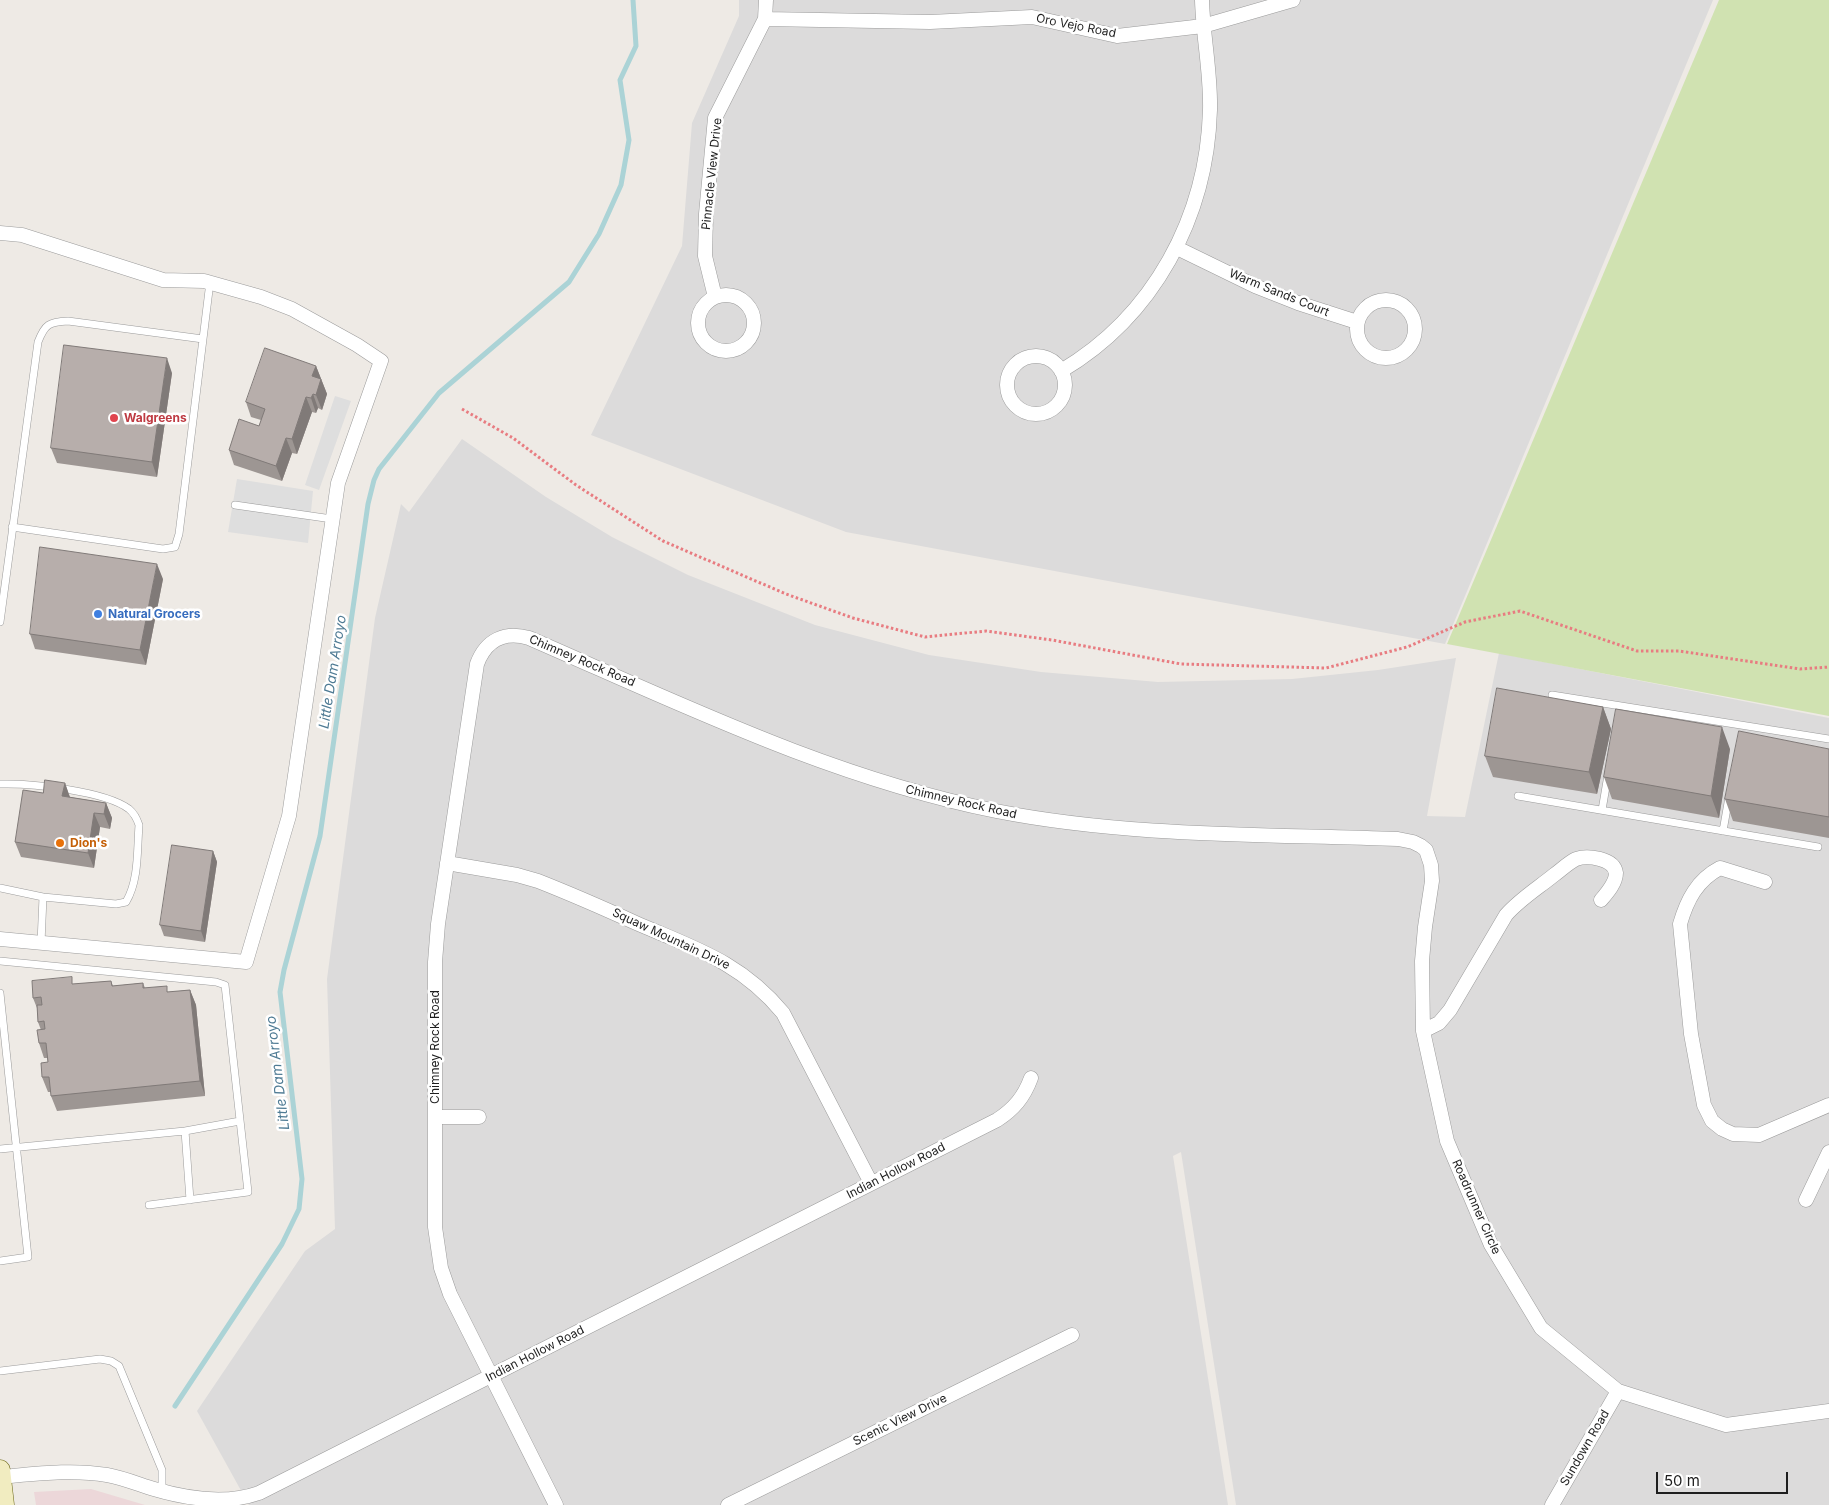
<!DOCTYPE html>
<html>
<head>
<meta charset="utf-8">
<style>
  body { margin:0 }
  #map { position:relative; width:1829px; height:1505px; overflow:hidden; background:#eeeae5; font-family:Inter,sans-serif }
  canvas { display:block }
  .scale { position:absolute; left:1656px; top:1472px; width:132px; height:22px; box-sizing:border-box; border:2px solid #1e1e1e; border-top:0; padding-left:6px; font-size:15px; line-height:18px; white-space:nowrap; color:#1e1e1e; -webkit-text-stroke:4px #fff; paint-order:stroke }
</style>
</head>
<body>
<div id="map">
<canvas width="1829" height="1505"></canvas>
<div class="scale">50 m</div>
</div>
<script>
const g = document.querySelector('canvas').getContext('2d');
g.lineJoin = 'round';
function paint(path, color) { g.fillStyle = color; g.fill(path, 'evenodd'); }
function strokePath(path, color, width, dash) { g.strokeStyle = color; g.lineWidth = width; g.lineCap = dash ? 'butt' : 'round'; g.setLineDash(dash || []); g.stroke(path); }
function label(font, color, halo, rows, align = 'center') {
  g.font = font + ' Inter,sans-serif'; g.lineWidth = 5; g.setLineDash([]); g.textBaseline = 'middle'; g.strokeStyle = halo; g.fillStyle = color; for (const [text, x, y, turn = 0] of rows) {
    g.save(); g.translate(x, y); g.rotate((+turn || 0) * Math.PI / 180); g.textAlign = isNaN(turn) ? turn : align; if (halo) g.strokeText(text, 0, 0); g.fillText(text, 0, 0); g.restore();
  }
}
const residential = new Path2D(`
  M739,0H1713L1445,644L846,532L591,435L682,246L692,123L739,16Z
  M462,439L546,497L612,537L688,575L815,625L929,655L1041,672L1158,682L1292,679L1378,670L1456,658L1427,816L1465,817L1499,653L1829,718V1505H1236L1181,1152L1173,1156L1228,1505H249L197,1411L305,1251L335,1229L327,979L375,618L401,504L409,512Z`);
const commercial = new Path2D(`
  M91,1489L145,1505H36L34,1492Z`);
const grass = new Path2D(`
  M1719,0H1829V716L1447,644Z`);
const parking = new Path2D(`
  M335,396L351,401L319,490L305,485Z
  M237,479L313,491L308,543L228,532Z`);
const stream = new Path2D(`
  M175,1406L282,1244L299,1209L302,1179L280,992L284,970L320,836L368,504L374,480L379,469L439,393L569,282L599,234L621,185L629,140L620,80L636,46L633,0`);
const path = new Path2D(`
  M462,409L513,438L576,485L663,541L786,594L853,618L925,637L986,631L1052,640L1181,664L1326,668L1407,647L1465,622L1520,611L1637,651H1679L1800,669L1829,667`);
const service = new Path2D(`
  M235,505L332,519
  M12,527L163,549L175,547L179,534L203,339
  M0,622L38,342C45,324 49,322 68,321L203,339L210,282
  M1552,695L1829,739
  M0,784C31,783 105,791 129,809C135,814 137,819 139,825C137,851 139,880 126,902L116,904L43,897
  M1518,796L1818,847
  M1602,810L1608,775
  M1723,831L1729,797
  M0,888L43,897L41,943
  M0,961L216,982L225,985L248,1192L149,1205
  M0,993L28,1257L0,1261
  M0,1149L185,1131
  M190,1200L185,1131L240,1121
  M0,1371L100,1359L111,1361L119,1366L162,1470V1491`);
const minor = new Path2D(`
  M765,19L930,22L1032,17L1117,36L1203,26L1293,0
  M0,233L22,235L163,280L204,281L261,297L292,309L357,345L381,361L338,483L289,816L246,962L0,939
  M1177,248L1255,286L1298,303L1357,322
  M698 323a28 28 0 1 1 56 0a28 28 0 1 1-56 0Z
  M715,297L705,256L706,214L715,118L765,19L766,0
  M1357 329a29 29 0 1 1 58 0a29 29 0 1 1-58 0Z
  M1007 385a29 29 0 1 1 58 0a29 29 0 1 1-58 0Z
  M1061,371C1154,316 1207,217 1210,110C1211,73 1203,37 1202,0
  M447,863L517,875L538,881C571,894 603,908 636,923C694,948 741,962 783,1013L871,1183
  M1765,882L1720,868C1697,880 1687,900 1680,924L1691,1034L1704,1105L1712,1121L1722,1129L1733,1134L1759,1135L1829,1105
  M1423,1031L1439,1023L1450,1010L1506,915C1520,899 1538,888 1554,875C1561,870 1568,863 1576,859C1587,855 1614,858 1616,873C1616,883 1607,893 1601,900
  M435,1117H479
  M1806,1200L1829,1152
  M0,1477C35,1474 72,1469 107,1475C123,1478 138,1484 154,1489C188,1499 225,1505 259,1493L997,1120C1014,1109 1024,1097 1031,1078
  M556,1505L450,1294L441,1268L435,1227V962L438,924L477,664C486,640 505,631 529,638C681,704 832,778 996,811C1128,837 1264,834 1398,839L1413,842L1421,846L1426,850L1431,865L1432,881L1425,927L1422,961L1423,1031L1447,1141L1491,1245L1541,1328L1618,1391L1726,1425L1829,1411
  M728,1505L1072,1335
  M1552,1505L1618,1391`);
const secondary = new Path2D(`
  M0,1470L4,1505`);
const wall = new Path2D(`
  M316,366L327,394L322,410L318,408L316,413L312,412L297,454L292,453L282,481L234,465L229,450L259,426L261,420L251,417L246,402Z
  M172,373L157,477L57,463L51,448Z
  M163,579L146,665L35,649L30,634Z
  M1603,707L1611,729L1597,794L1493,777L1485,756Z
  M1730,749L1719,818L1612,799L1604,777Z
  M1829,749V838L1733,821L1725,799Z
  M65,783L70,797L106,803L112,818L110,829L100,827L94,868L21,857L15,842L43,793Z
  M213,851L217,862L205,942L164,936L160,925Z
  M111,981L113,986L143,983L145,988L169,992L190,990L196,1005L205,1096L57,1111L51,1096V1092H48L42,1077L48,1062L47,1058H44L39,1043L41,1030L38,1022L37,1008L33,998L75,984Z`);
const shadedWall = new Path2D(`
  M167,358L172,373L157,477L152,462Z
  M316,366L327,394L322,410L316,395L312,376Z
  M313,394L318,408L316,413L311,398Z
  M306,397L312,412L297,454L292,439Z
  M286,438L292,453L282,481L276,466Z
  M157,564L163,579L146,665L140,650Z
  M1603,707L1611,729L1597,794L1589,772Z
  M1722,727L1730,749L1719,818L1711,796Z
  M65,783L70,798L62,796Z
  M106,803L112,818L110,829L104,814Z
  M94,813L100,827L94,868L88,853Z
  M213,851L217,862L205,942L201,931Z
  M190,990L196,1005L205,1096L200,1081Z`);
const building = new Path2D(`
  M64,345L167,358L152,462L51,448Z
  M265,348L316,366L312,376L321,379L316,395L313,394L311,398L306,397L292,439L286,438L276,466L229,450L239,419L259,426L265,409L246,402Z
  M40,547L157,564L140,650L30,634Z
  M1497,688L1603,707L1589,772L1485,756Z
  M1616,709L1722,727L1711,796L1604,777Z
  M1739,731L1829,749V817L1725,799Z
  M45,780L65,783L62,796L106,803L104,814L94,813L88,853L15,842L23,790L43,793Z
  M172,845L213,851L201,931L160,925Z
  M72,977V984L111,981L112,986L143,983V988L167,986V992L190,990L200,1081L51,1096L49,1077H42L41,1063L48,1062L46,1043H39L37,1030L45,1029L44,1021L38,1022L37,1005H42L41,997L33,998L32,981Z`);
const markers = [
  [114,418,5,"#e0444e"],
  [98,614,5,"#3f7fe0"],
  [60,843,5,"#e8710a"]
];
const streetNames = [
  ["Oro Vejo Road",1076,26,11],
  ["Pinnacle View Drive",712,174,-84],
  ["Warm Sands Court",1279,293,22],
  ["Chimney Rock Road",582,661,23],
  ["Chimney Rock Road",961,802,13],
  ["Squaw Mountain Drive",671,939,25],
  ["Chimney Rock Road",435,1047,-90],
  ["Indian Hollow Road",896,1171,-27],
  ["Roadrunner Circle",1476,1207,66],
  ["Indian Hollow Road",535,1354,-27],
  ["Scenic View Drive",900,1420,-26],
  ["Sundown Road",1585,1448,-60]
];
const healthNames = [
  ["Walgreens",124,418]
];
const shopNames = [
  ["Natural Grocers",108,614]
];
const foodNames = [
  ["Dion's",70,843]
];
const waterNames = [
  ["Little Dam Arroyo",333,672,-81],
  ["Little Dam Arroyo",278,1073,-97]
];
paint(residential, '#dcdbdb');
paint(commercial, '#ecd7d9');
paint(grass, '#d0e2b1');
paint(parking, '#dedede');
strokePath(stream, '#abd3d6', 5);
strokePath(service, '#9b9b9b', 8);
strokePath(minor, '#9b9b9b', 15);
strokePath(secondary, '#686412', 21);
strokePath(path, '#e87c81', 3, [2.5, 2.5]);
strokePath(service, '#fff', 7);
strokePath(minor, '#fff', 14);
strokePath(secondary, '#f1ecc0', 20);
paint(wall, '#9d9693');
paint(shadedWall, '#807a78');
paint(building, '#b7aeab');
strokePath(building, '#807a78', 1);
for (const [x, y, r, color] of markers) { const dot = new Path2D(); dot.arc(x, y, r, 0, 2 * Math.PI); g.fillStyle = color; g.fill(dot); strokePath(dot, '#fff', 2); }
label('12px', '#1e1e1e', '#fff', streetNames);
label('bold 12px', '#be3a42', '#fff', healthNames, 'left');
label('bold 12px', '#366cbe', '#fff', shopNames, 'left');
label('bold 12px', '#c56008', '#fff', foodNames, 'left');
label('italic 14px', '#4f7b94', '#fff', waterNames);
</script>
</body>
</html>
